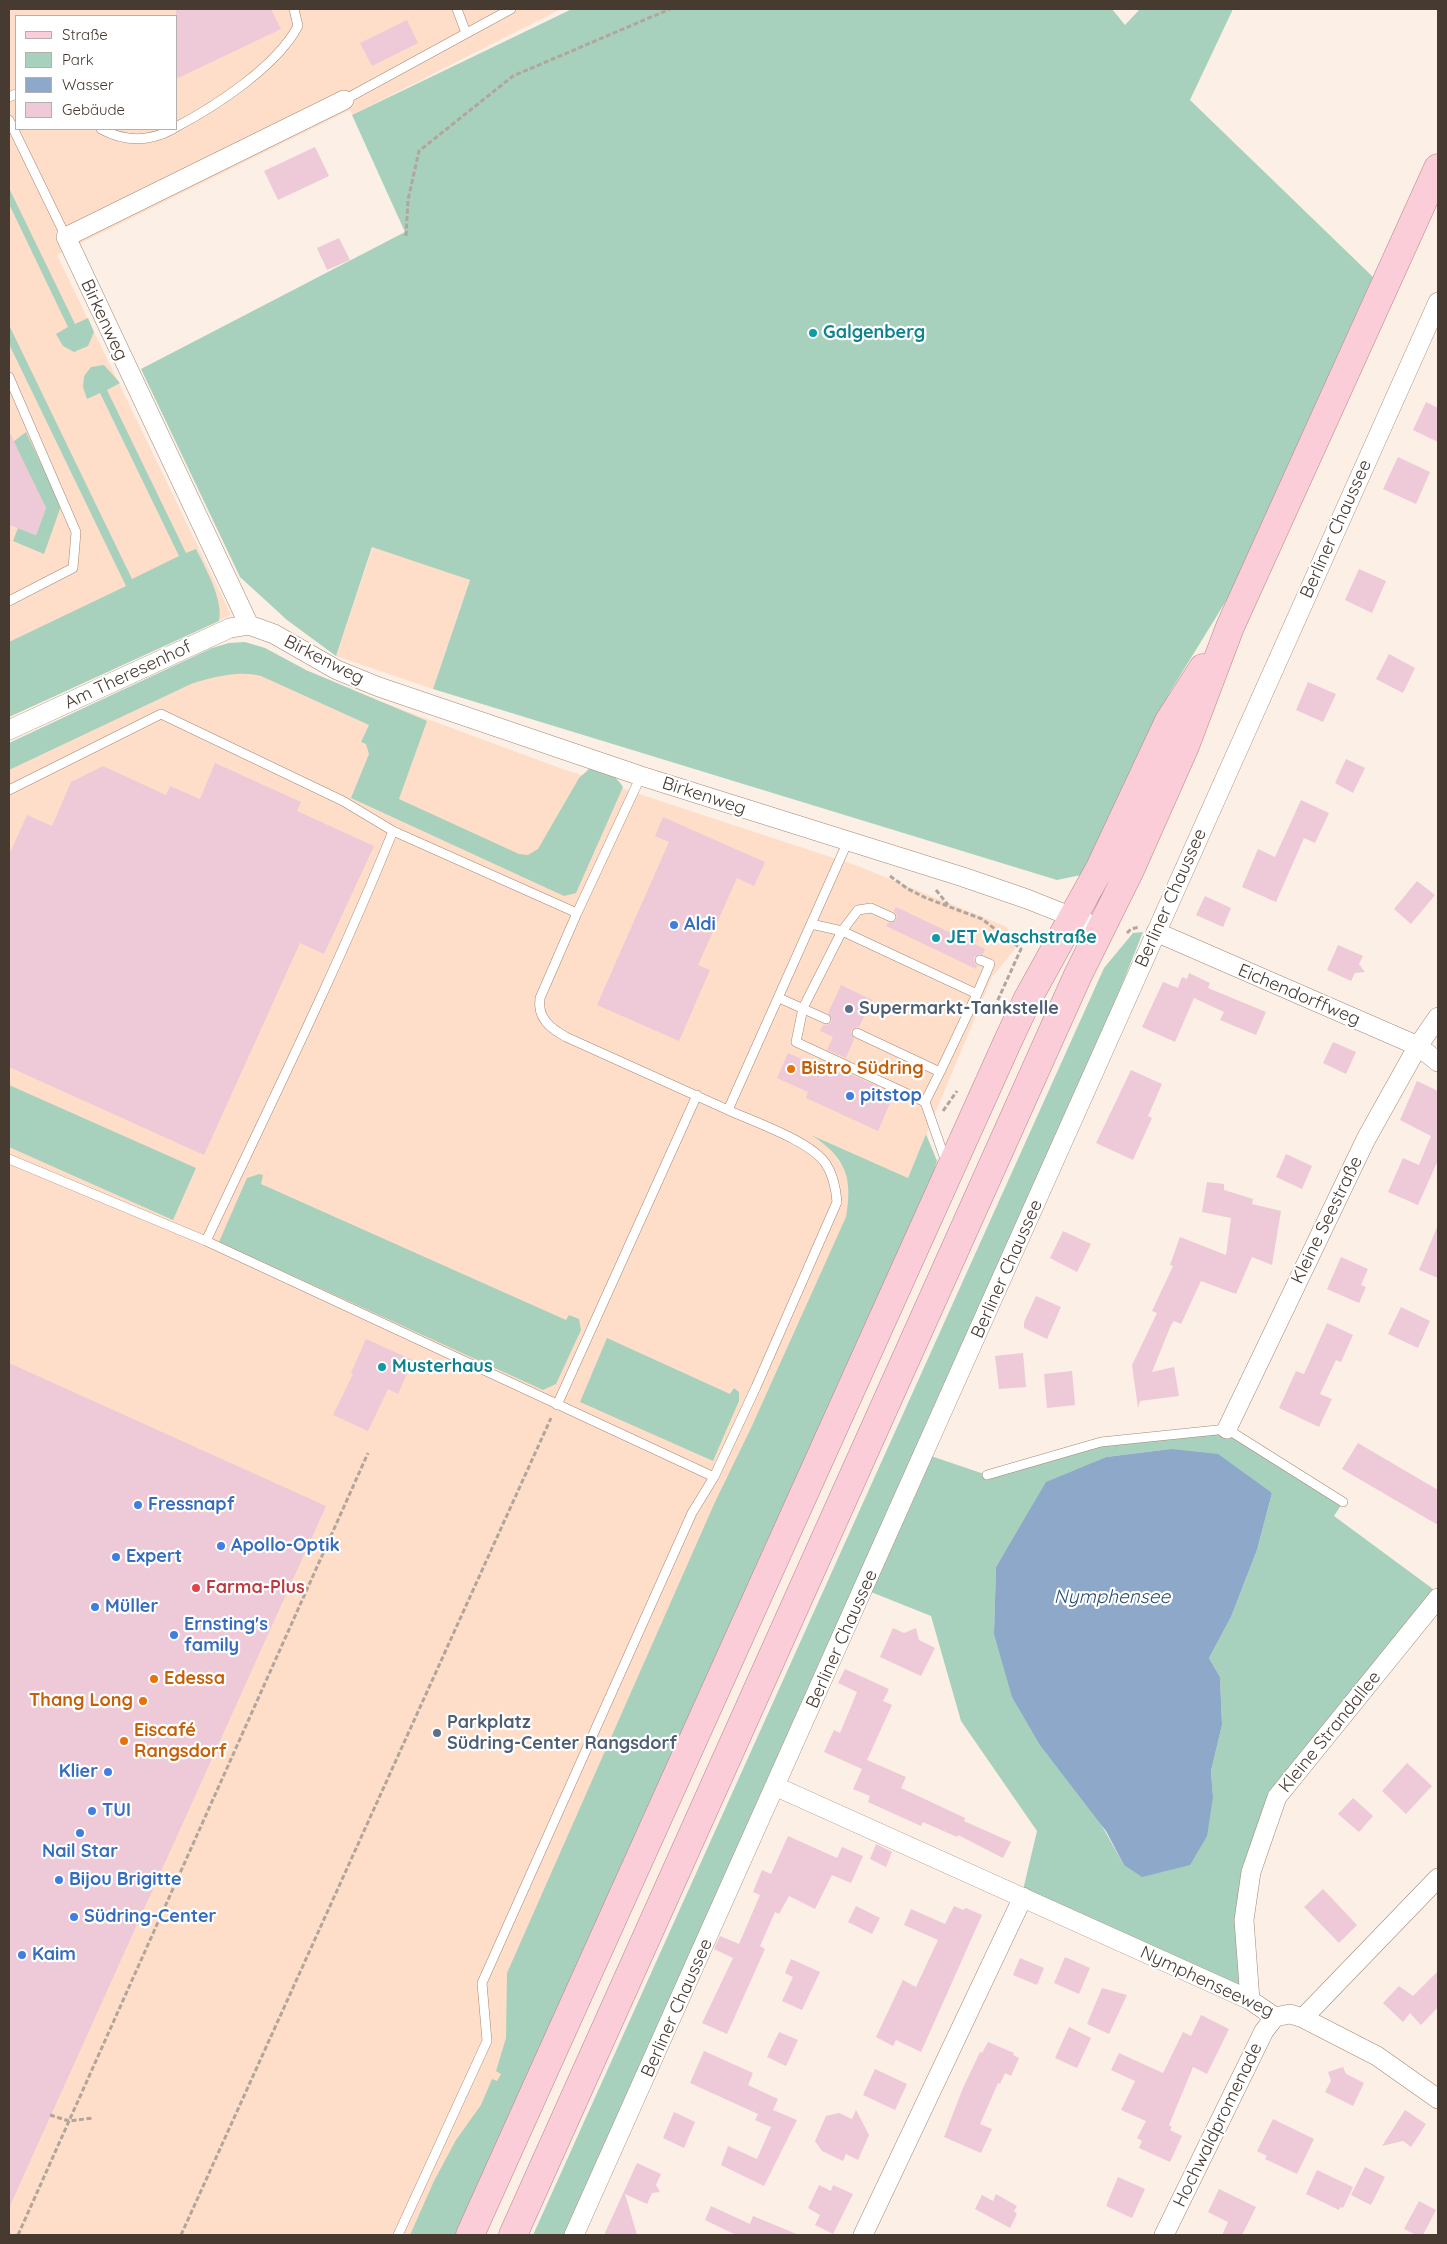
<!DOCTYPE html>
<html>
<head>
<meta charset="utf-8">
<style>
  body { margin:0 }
  #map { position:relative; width:1447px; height:2244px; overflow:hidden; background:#fcefe6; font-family:Quicksand,sans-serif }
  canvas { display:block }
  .frame { position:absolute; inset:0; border:10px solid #473a31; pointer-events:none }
  .legend { position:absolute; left:15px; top:15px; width:162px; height:115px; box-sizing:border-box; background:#fff; border:1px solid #b5b0ad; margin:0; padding:6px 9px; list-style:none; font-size:15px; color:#473a31 }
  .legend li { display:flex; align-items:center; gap:10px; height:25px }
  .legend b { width:25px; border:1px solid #b5b0ad }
</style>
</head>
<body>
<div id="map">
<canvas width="1447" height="2244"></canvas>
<div class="frame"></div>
<ul class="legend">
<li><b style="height:6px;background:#fbcdd8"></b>Straße</li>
<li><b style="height:14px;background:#a7d1bd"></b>Park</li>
<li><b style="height:14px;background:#8da8c8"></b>Wasser</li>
<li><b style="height:14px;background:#eec9d8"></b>Gebäude</li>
</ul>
</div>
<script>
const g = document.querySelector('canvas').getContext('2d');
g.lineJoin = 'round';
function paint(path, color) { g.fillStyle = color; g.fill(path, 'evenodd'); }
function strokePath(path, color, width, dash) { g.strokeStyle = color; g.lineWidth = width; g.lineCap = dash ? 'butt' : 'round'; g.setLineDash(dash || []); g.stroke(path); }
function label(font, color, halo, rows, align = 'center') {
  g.font = font + ' Quicksand,sans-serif'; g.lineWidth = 4.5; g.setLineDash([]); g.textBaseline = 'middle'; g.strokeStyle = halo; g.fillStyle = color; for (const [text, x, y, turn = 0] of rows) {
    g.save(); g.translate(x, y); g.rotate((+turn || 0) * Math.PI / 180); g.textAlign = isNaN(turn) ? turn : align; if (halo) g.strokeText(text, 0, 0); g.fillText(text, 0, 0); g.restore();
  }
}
const built = new Path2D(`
  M9,9H561L352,115L350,110L57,255L231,615L9,717ZM16,16H176V129H16Z
  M373,546L470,580L433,689L336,656Z
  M198,666L330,683L560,768L858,866L1007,927L1015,949L992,977L908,1178L522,2044L424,2235H9V754Z`);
const green = new Path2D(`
  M572,9H1112L1125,25L1140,9H1233L1190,100L1373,277L1229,596L1170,692L1081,875L1057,880L433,689L470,580L372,547L336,656L287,620L240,577L141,369L405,232L352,115Z
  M9,188L75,324L88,318L94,332L88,346L74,352L63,346L56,334L68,327L9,204Z
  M9,325L132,579L179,556L100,393L87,399L83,387L84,376L91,367L104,365L120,383L107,390L186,553L196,549C205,567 224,601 219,621L9,717V642L126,586L9,344Z
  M26,432L61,506L44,554L13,541L18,528L36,535L46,508L13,442Z
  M245,642L265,648L306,670L427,721L399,799L519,854L528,855L538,849L579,778L589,769C606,769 614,773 623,787L576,893L564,896L351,798L369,754L366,744L361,742L369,725L261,676C239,670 212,677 191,684L9,770V743L212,648L229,643Z
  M1143,932L1093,1057L564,2235H533L1104,968L1133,933Z
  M9,1085L196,1168L173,1220L9,1147Z
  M926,1134L937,1161L933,1174L457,2235H410L434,2181L456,2140L481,2105L492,2079L497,2081L501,2074L496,2071L506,2038L507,1973L715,1502L751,1428L846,1217C853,1178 846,1157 811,1135L908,1178Z
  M259,1174L263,1175L261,1184L566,1320L569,1315L579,1319L581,1330L556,1384L543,1390L219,1242L247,1178Z
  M607,1338L730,1394L734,1388L739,1392V1401L713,1461L580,1402Z
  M1227,1429L1343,1502L1334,1516L1437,1592L1273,1793L1246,1871L1247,1995L1023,1890L1037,1831L961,1721L931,1616L871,1592L931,1456L987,1475L1101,1442ZM1171,1449L1272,1493L1257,1550L1231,1617L1209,1658L1220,1677L1222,1725L1211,1771L1213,1797L1124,1865L994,1634L996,1567L1047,1482L1106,1457Z`);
const water = new Path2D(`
  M1171,1449L1218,1454L1272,1493L1257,1550L1231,1617L1209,1658L1220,1677L1222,1725L1211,1771L1213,1797L1207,1836L1190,1865L1142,1877L1124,1865L1106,1831L1040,1745L1012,1697L994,1634L996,1567L1046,1482L1106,1457Z`);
const building = new Path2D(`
  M176,9H271L281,29L176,79Z
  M407,20L418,43L372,66L360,43Z
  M315,147L329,176L278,200L264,171Z
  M339,238L350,260L327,270L317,248Z
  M1426,402L1438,408V442L1413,430Z
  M9,431L46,508L36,535L9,525Z
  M1398,457L1430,472L1416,504L1383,489Z
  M1359,569L1386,581L1372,613L1345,600Z
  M1389,654L1415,668L1403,693L1376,679Z
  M1308,682L1336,694L1323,722L1296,710Z
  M1346,759L1365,768L1353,793L1335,783Z
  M215,763L301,802L297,811L374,846L324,954L300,943L204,1155L9,1067V855L27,815L52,826L71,782L103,766L166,795L170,786L200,799Z
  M1301,800L1329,813L1315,843L1304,838L1276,902L1242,887L1258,849L1275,857Z
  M663,817L765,862L754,886L737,878L698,965L710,970L679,1041L597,1005L669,842L655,836Z
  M1417,881L1435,895L1411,924L1394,909Z
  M1205,896L1231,908L1223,927L1196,915Z
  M896,907L985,949L983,954L974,957V961L977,966L976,969L886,926L888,923L896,920L897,916L894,911Z
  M1338,945L1363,956L1359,964L1365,972L1355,973L1351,981L1327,970Z
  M1189,973L1210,983L1208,988L1266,1012L1256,1035L1220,1020L1224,1012L1194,998L1175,1042L1142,1027L1163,982L1178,988L1182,977L1187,979Z
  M841,985L872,1000L859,1027L854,1028L851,1031L854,1039L846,1058L827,1050L833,1037L820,1031L823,1025L829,1024L832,1021L828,1013Z
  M1333,1042L1356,1052L1346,1074L1323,1063Z
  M788,1053L820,1067L822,1061L894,1094L878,1131L806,1098L808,1092L777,1078Z
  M1131,1070L1162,1084L1148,1116L1152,1118L1133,1160L1096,1143Z
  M1417,1081L1438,1091V1160L1418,1205L1388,1192L1403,1158L1419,1165L1431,1136L1400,1120Z
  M1286,1154L1312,1166L1302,1189L1276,1177Z
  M1207,1182L1224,1184V1190L1253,1199L1252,1204L1281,1211L1272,1265L1252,1257L1236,1294L1201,1281L1181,1324L1174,1321L1171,1325L1152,1372L1174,1367L1179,1396L1140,1401L1138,1408L1132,1365L1157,1313L1152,1311L1173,1266L1170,1265L1180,1237L1226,1255L1231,1218L1202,1212Z
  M1438,1225V1278L1419,1270Z
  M1063,1231L1091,1244L1077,1272L1050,1258Z
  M1341,1257L1368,1269L1361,1285L1366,1287L1359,1303L1327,1289Z
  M1036,1296L1061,1307L1047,1339L1024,1328V1322Z
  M1401,1307L1430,1321L1418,1348L1388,1334Z
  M1327,1323L1353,1335L1341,1362L1336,1360L1320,1394L1332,1399L1319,1427L1279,1408L1296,1371L1304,1374Z
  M366,1339L413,1360L398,1394L388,1389L368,1431L333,1415L353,1374L351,1373Z
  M1023,1353L1026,1387L999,1389L995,1356Z
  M9,1363L326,1506L9,2208Z
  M1072,1371L1075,1405L1047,1408L1044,1374Z
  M1358,1443L1438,1490V1525L1342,1469Z
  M893,1628L904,1633L916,1628L919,1640L935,1648L921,1676L880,1657Z
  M845,1669L889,1689L883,1701L892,1705L867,1760L906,1777L901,1788L965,1818L964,1821L1011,1842L1003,1858L958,1835L957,1837L923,1822L921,1826L868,1802L870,1796L853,1789L862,1769L824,1752L834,1730L840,1733L857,1692L838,1683Z
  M1407,1763L1432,1786L1406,1814L1382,1791Z
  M1353,1798L1373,1816L1359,1832L1338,1814Z
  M788,1836L837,1858L842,1847L863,1856L851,1883L832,1875L815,1909L789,1896L779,1914L775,1912L760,1946L765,1949L727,2034L702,2023L733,1958L714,1949L720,1936L739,1944L760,1895L753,1892L762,1870L771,1874Z
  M876,1844L892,1852L886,1867L870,1859Z
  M1323,1889L1357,1925L1339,1943L1304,1907Z
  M856,1906L880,1918L872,1934L848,1922Z
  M954,1906L963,1910L966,1908L982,1915L921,2052L896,2040L893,2046L876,2037L903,1980L916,1987L938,1940L904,1925L911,1909L945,1924Z
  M1065,1957L1090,1968L1079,1994L1054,1983Z
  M1020,1958L1044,1968L1037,1985L1013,1975Z
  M791,1959L820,1972L802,2010L782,2001L793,1977L785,1973Z
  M1438,1971V2007L1421,2025L1410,2013L1403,2022L1383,2003L1399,1986L1413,1996Z
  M1102,1988L1127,1995L1109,2034L1087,2024Z
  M1201,2015L1229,2029L1207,2074L1193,2067L1169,2125L1172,2127L1170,2130L1182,2136L1170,2162L1139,2148L1142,2141L1137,2138L1146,2121L1121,2110L1135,2081L1111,2070L1119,2053L1163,2073L1183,2032L1191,2036Z
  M1069,2027L1091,2038L1077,2068L1055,2058Z
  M779,2032L798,2040L786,2066L767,2057Z
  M988,2042L1014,2053L1013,2055L1019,2058L1011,2076L1005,2073L1000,2084L998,2083L980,2124L992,2129L981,2153L944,2137L963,2088L980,2052L982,2053Z
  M704,2051L753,2073L748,2085L778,2099L773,2110L797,2120L764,2186L721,2165L728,2146L757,2159L771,2127L755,2120L758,2114L690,2083Z
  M1343,2067L1346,2074L1364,2083L1353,2106L1325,2092L1331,2081L1328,2072Z
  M875,2069L907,2084L895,2110L863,2095Z
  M856,2110L869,2135L858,2160L846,2154L843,2161L822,2151L815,2141L826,2116L839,2113L852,2119Z
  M1405,2110L1426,2124L1411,2147L1403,2141L1382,2146Z
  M674,2112L695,2122L684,2148L663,2138Z
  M1273,2119L1314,2139L1297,2174L1265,2159L1267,2156L1257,2151Z
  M637,2163L661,2174L656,2185L660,2192L652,2193L647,2204L625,2194L637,2235H604Z
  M1365,2167L1385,2177L1371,2205L1351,2195Z
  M1317,2170L1353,2187L1343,2208L1340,2207L1339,2210L1306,2194Z
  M1118,2177L1145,2189L1132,2218L1106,2206Z
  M819,2185L831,2191L833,2185L853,2194L833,2234L815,2225L820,2215L808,2208Z
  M1219,2189L1256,2207L1242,2235H1222L1228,2222L1208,2212Z
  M996,2194L1017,2206L1014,2211L1017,2214L1010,2228L975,2209L982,2195L993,2201Z
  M1419,2201L1436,2210L1423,2235H1416L1404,2229Z
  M711,2206L750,2224L753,2216L799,2235H736L705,2220Z`);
const path = new Path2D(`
  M406,236L408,200L419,151L513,76L670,9
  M890,876L908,889L926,898L982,919L1021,949L996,1004
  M936,890L948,905
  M1127,933L1131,929L1139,927
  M943,1111L957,1091
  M50,2115L69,2121L93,2118
  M18,2235L368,1453
  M181,2235L551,1418`);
const service = new Path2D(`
  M457,9L466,33
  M9,97L16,94
  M344,100L511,9
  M9,120L66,237
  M176,127C216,106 277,66 298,26L294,9
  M101,129C125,142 149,142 173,129
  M9,377L76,532L73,568L9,601
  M9,790L161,714L343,801L393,831L577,913L540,998C537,1018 550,1028 566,1037L728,1110L848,841
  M577,913L641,776
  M891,917L871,908L858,910L842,931L803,1008L796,1042L925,1102
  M811,924L842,931L977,994L940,1072
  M977,994L990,964L980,960
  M779,998L826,1019
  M857,1033L940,1072L925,1102L946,1162
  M9,1159L206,1241L714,1477
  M206,1241C270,1105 337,970 393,831
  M557,1405L697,1095
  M987,1475L1101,1442L1227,1429L1343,1502
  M398,2235L487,2041L482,1983L692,1513L714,1477L756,1387L837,1202C836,1189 833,1175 826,1164C811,1141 754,1122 728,1110`);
const minor = new Path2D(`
  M344,100L66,237L249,625L274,634L337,670L379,687L641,776L963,877L1027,899L1100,928
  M9,730L230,628L249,625
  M1156,932L1418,1046L1438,1062
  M1227,1429L1366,1139L1418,1046L1438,1017
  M777,1787L1250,2000L1275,2017L1290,2014L1303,2018L1377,2056L1438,2099
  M1250,2000L1244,1920L1251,1872L1277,1797L1438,1598
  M1303,2018L1438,1878
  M574,2235L1438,302
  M863,2235L1023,1897
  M1164,2235L1264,2031L1275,2017`);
const primary = new Path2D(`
  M470,2235L1007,1043L1027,1000L1100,868L1169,721L1203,668
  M513,2235L1078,975L1130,870L1185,746L1230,627L1438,168`);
const markers = [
  [813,333,5,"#0f9aa8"],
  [674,925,5,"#3f7fe0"],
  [936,938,5,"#0f9aa8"],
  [849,1009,5,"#5c6f8a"],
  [791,1069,5,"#e8710a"],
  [850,1096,5,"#3f7fe0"],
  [382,1367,5,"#0f9aa8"],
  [138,1505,5,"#3f7fe0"],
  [221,1546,5,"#3f7fe0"],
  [116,1557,5,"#3f7fe0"],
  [196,1588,5,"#e0444e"],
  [95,1607,5,"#3f7fe0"],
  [174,1635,5,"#3f7fe0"],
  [154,1679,5,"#e8710a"],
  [143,1701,5,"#e8710a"],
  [437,1733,5,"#5c6f8a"],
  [124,1741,5,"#e8710a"],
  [108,1772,5,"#3f7fe0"],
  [92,1811,5,"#3f7fe0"],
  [80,1833,5,"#3f7fe0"],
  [59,1880,5,"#3f7fe0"],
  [74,1917,5,"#3f7fe0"],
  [22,1955,5,"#3f7fe0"]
];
const streetNames = [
  ["Birkenweg",104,320,65],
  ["Berliner Chaussee",1336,529,-66],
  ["Birkenweg",324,660,27],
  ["Am Theresenhof",128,675,-25],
  ["Birkenweg",704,796,18],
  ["Berliner Chaussee",1171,898,-66],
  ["Eichendorffweg",1299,995,23],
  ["Kleine Seestraße",1327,1220,-64],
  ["Berliner Chaussee",1007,1269,-66],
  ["Berliner Chaussee",842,1639,-66],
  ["Kleine Strandallee",1330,1732,-51],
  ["Nymphenseeweg",1207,1982,25],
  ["Berliner Chaussee",677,2008,-66],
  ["Hochwaldpromenade",1218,2125,-64]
];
const cultureNames = [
  ["Galgenberg",823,333],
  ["JET Waschstraße",946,938],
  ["Musterhaus",392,1367]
];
const shopNames = [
  ["Aldi",684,925],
  ["pitstop",860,1096],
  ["Fressnapf",148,1505],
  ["Apollo-Optik",231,1546],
  ["Expert",126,1557],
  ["Müller",105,1607],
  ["Ernsting's",184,1625],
  ["family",184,1646],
  ["Klier",98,1772,"right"],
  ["TUI",102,1811],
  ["Nail Star",80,1852,"center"],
  ["Bijou Brigitte",69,1880],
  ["Südring-Center",84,1917],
  ["Kaim",32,1955]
];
const serviceNames = [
  ["Supermarkt-Tankstelle",859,1009],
  ["Parkplatz",447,1723],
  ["Südring-Center Rangsdorf",447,1744]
];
const foodNames = [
  ["Bistro Südring",801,1069],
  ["Edessa",164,1679],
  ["Thang Long",133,1701,"right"],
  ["Eiscafé",134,1731],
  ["Rangsdorf",134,1752]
];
const healthNames = [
  ["Farma-Plus",206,1588]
];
const waterNames = [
  ["Nymphensee",1112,1597]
];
paint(built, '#fedec9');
paint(green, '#a7d1bd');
paint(water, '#8da8c8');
paint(building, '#eec9d8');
strokePath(service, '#a58773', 10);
strokePath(minor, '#a58773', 20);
strokePath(primary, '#ba848d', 29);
strokePath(path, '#b2a59c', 3, [5, 2.5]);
strokePath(service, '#fff', 9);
strokePath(minor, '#fff', 19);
strokePath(primary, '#fbcdd8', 28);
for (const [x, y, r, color] of markers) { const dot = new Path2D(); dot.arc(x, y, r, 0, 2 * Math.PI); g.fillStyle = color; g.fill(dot); strokePath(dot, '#fff', 2); }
label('18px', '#473a31', '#fff', streetNames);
label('bold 18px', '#0d838f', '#fff', cultureNames, 'left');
label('bold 18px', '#366cbe', '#fff', shopNames, 'left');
label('bold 18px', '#4e5e75', '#fff', serviceNames, 'left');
label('bold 18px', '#c56008', '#fff', foodNames, 'left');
label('bold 18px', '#be3a42', '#fff', healthNames, 'left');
label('italic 19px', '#264c78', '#fff', waterNames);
</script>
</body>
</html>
